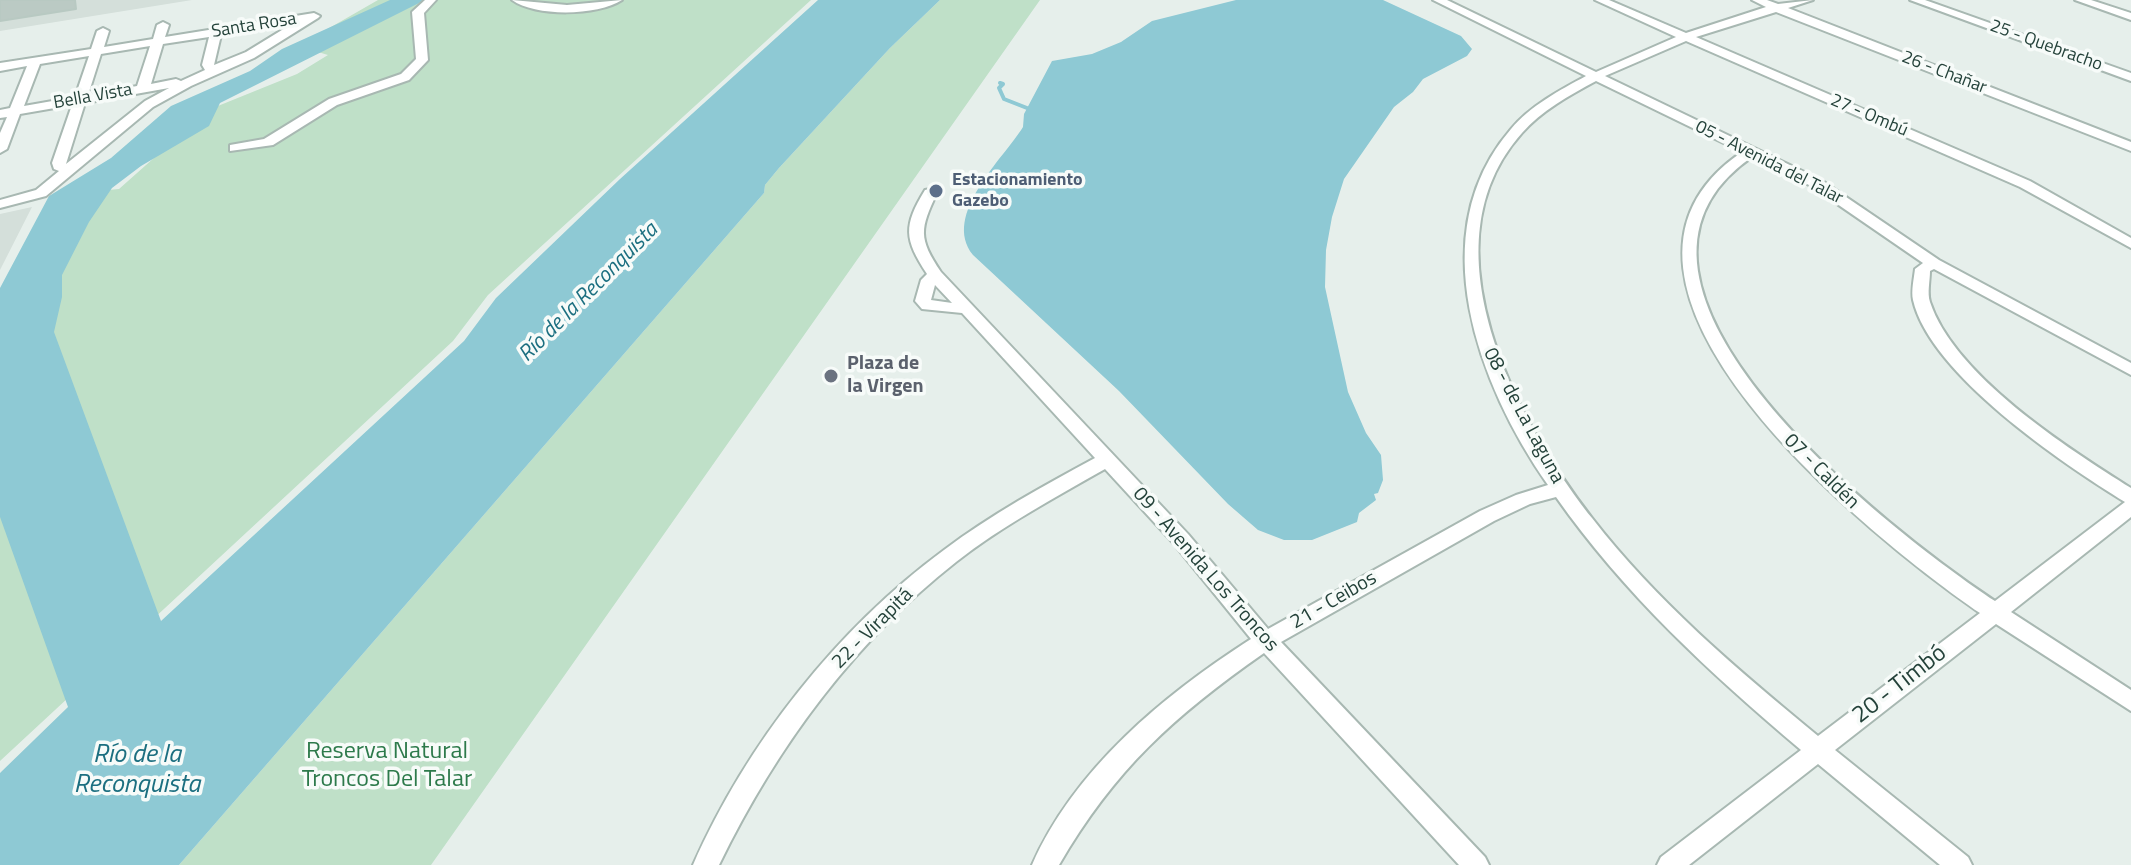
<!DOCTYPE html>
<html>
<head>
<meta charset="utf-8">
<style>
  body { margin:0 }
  canvas { display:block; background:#e6efeb }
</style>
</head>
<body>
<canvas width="2131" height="865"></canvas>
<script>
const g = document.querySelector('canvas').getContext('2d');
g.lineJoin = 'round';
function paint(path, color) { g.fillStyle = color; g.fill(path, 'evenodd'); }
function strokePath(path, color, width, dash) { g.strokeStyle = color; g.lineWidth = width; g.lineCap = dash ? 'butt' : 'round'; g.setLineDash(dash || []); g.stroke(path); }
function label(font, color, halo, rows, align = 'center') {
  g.font = font + ' "Titillium Web",sans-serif'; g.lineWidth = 7; g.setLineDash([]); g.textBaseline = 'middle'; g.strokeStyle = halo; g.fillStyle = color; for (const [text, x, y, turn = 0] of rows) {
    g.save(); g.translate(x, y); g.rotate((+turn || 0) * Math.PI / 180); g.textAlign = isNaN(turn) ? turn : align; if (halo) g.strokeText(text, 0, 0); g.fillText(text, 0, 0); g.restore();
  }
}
const built = new Path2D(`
  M0,0H192L0,31Z
  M32,207L0,270V214Z`);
const green = new Path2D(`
  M378,0H811L488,295L453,341L0,761V298L56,195L119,189L208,110L297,74L328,55L298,46Z
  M940,0H1040L431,865H179L764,193L765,185L779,168L890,48Z`);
const water = new Path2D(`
  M390,0H439L423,1L220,103L209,126L141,166L112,188L89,222L62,275V297L54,332L161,621L464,341L496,298L620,179L818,0H940L890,48L779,168L765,185L764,193L179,865H0V773L68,707L0,517V288L49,196L111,158L171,106L250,71L282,49Z
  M1236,0H1383L1461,36L1472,49L1467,56L1423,79L1413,92L1394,107L1344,179L1332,217L1326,250L1325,287L1348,392L1366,433L1381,455L1383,480L1378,493L1374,494L1376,500L1359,513L1357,522L1312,540H1284L1258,530L1228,504L1119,391L973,255C941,215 1004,158 1023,127L1024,114L1052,61L1092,54L1121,42L1152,21Z`);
const stream = new Path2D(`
  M1000,83L1003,84L999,88L1004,99L1027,108`);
const building = new Path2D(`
  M0,0H75L76,9L0,21Z`);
const street = new Path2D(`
  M425,0H436L424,13L428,60L409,80L337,105L273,145L230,151V145L264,139L329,99L401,74L416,59L412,12Z
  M512,0L567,5L622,0C598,16 535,17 512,0Z
  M1433,0H1447L1596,72L1676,37L1595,0H1609L1686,33L1766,7L1752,0H1767L1778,4L1813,0L1788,8L2131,142V151L1776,12L1696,37L2030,181L2131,238V248L2020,187L1686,41L1605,76L1821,180L1939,260L2131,363V375L1934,269L1930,271C1930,281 1927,293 1930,302C1954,375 2067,448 2131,488V517L2011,612L2131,690V711L1996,624L1835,750L1968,857L1972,865H1940L1818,764L1689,865H1657L1661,857L1801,750C1711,674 1624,594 1556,497L1530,504L1494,521L1281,642L1485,857L1489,865H1459L1264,653C1175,715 1114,770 1059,865H1032C1075,768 1164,695 1251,639L1174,544L1105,469C1054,498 1002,526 956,562C853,643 776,748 719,865H693C747,743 837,629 944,550C992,514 1043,486 1095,458L962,313L922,309L915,301L921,280L927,274C904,239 903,226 925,190L930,189L937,193C920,229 918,238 941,272L1188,534L1268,629L1480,511L1516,495L1548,485C1478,385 1421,233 1511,129C1530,106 1560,90 1586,76ZM1596,81L1742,152C1550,282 1874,540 1980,613L1818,736C1738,670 1656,601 1592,518C1516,420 1422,245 1522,133C1541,111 1570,95 1596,81ZM1752,157L1811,186L1923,263L1915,269C1914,278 1911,291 1913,300C1930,374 2062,463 2125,502L1995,601C1893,533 1568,284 1752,157ZM935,285L952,303L931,300Z
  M1910,0H1925L2131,73V81Z
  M2075,0H2091L2131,13V20Z
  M314,13L320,16L318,18L254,58L191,86L153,107L46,196L0,208V200L36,190L59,171L54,169L52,163L72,105L20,114L7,149L0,153V133L7,117L0,118V110L10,108L27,66L0,71V63L91,49L97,31L103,28L109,31L104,47L153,39L157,25L163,22L169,25L165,37ZM295,22L246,52L214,65L221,35ZM209,37L202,65L205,70L181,81L176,79L151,84L163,44ZM150,46L137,86L88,95L101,54ZM89,56L75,97L24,106L40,64ZM169,88L145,101L66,164L85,103Z`);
const markers = [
  [936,191,8,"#5c6f8a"],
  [831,376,8,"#6b7280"]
];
const farStreetnames = [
  ["Santa Rosa",254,26,-9],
  ["25 - Quebracho",2046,46,20],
  ["26 - Chañar",1944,73,21],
  ["Bella Vista",93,97,-10],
  ["27 - Ombú",1869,116,23],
  ["05 - Avenida del Talar",1769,163,27]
];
const farServicenames = [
  ["Estacionamiento",952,181],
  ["Gazebo",952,202]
];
const worshipNames = [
  ["Plaza de",847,364],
  ["la Virgen",847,387]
];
const streetNames = [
  ["08 - de La Laguna",1523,416,62],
  ["07 - Caldén",1821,472,45],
  ["09 - Avenida Los Troncos",1205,570,49],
  ["21 - Ceibos",1334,601,-30],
  ["22 - Virapitá",873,629,-45]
];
const waterNames = [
  ["Río de la Reconquista",589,293,-45]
];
const nearStreetnames = [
  ["20 - Timbó",1900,685,-38]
];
const nearParknames = [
  ["Reserva Natural",387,752],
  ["Troncos Del Talar",387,780]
];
const nearWaternames = [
  ["Río de la",137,756],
  ["Reconquista",137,786]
];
paint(built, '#d4dfda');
paint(green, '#bfe0c8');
paint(water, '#8ec9d4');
strokePath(stream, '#8ec9d4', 4);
paint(building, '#bbcac4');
strokePath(building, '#b8c9c2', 2);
strokePath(street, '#a8b8b2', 4);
paint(street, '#fff');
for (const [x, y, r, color] of markers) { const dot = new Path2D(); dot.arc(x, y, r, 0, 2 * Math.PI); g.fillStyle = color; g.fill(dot); strokePath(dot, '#f7fbf9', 3); }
label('18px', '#24423a', '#f7fbf9', farStreetnames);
label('bold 18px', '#4e5e75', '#f7fbf9', farServicenames, 'left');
label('bold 20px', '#5b616d', '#f7fbf9', worshipNames, 'left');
label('20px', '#24423a', '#f7fbf9', streetNames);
label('italic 22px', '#1c6f80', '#f7fbf9', waterNames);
label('24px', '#24423a', '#f7fbf9', nearStreetnames);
label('24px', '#2d7a4b', '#f7fbf9', nearParknames);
label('italic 26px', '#1c6f80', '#f7fbf9', nearWaternames);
</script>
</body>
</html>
